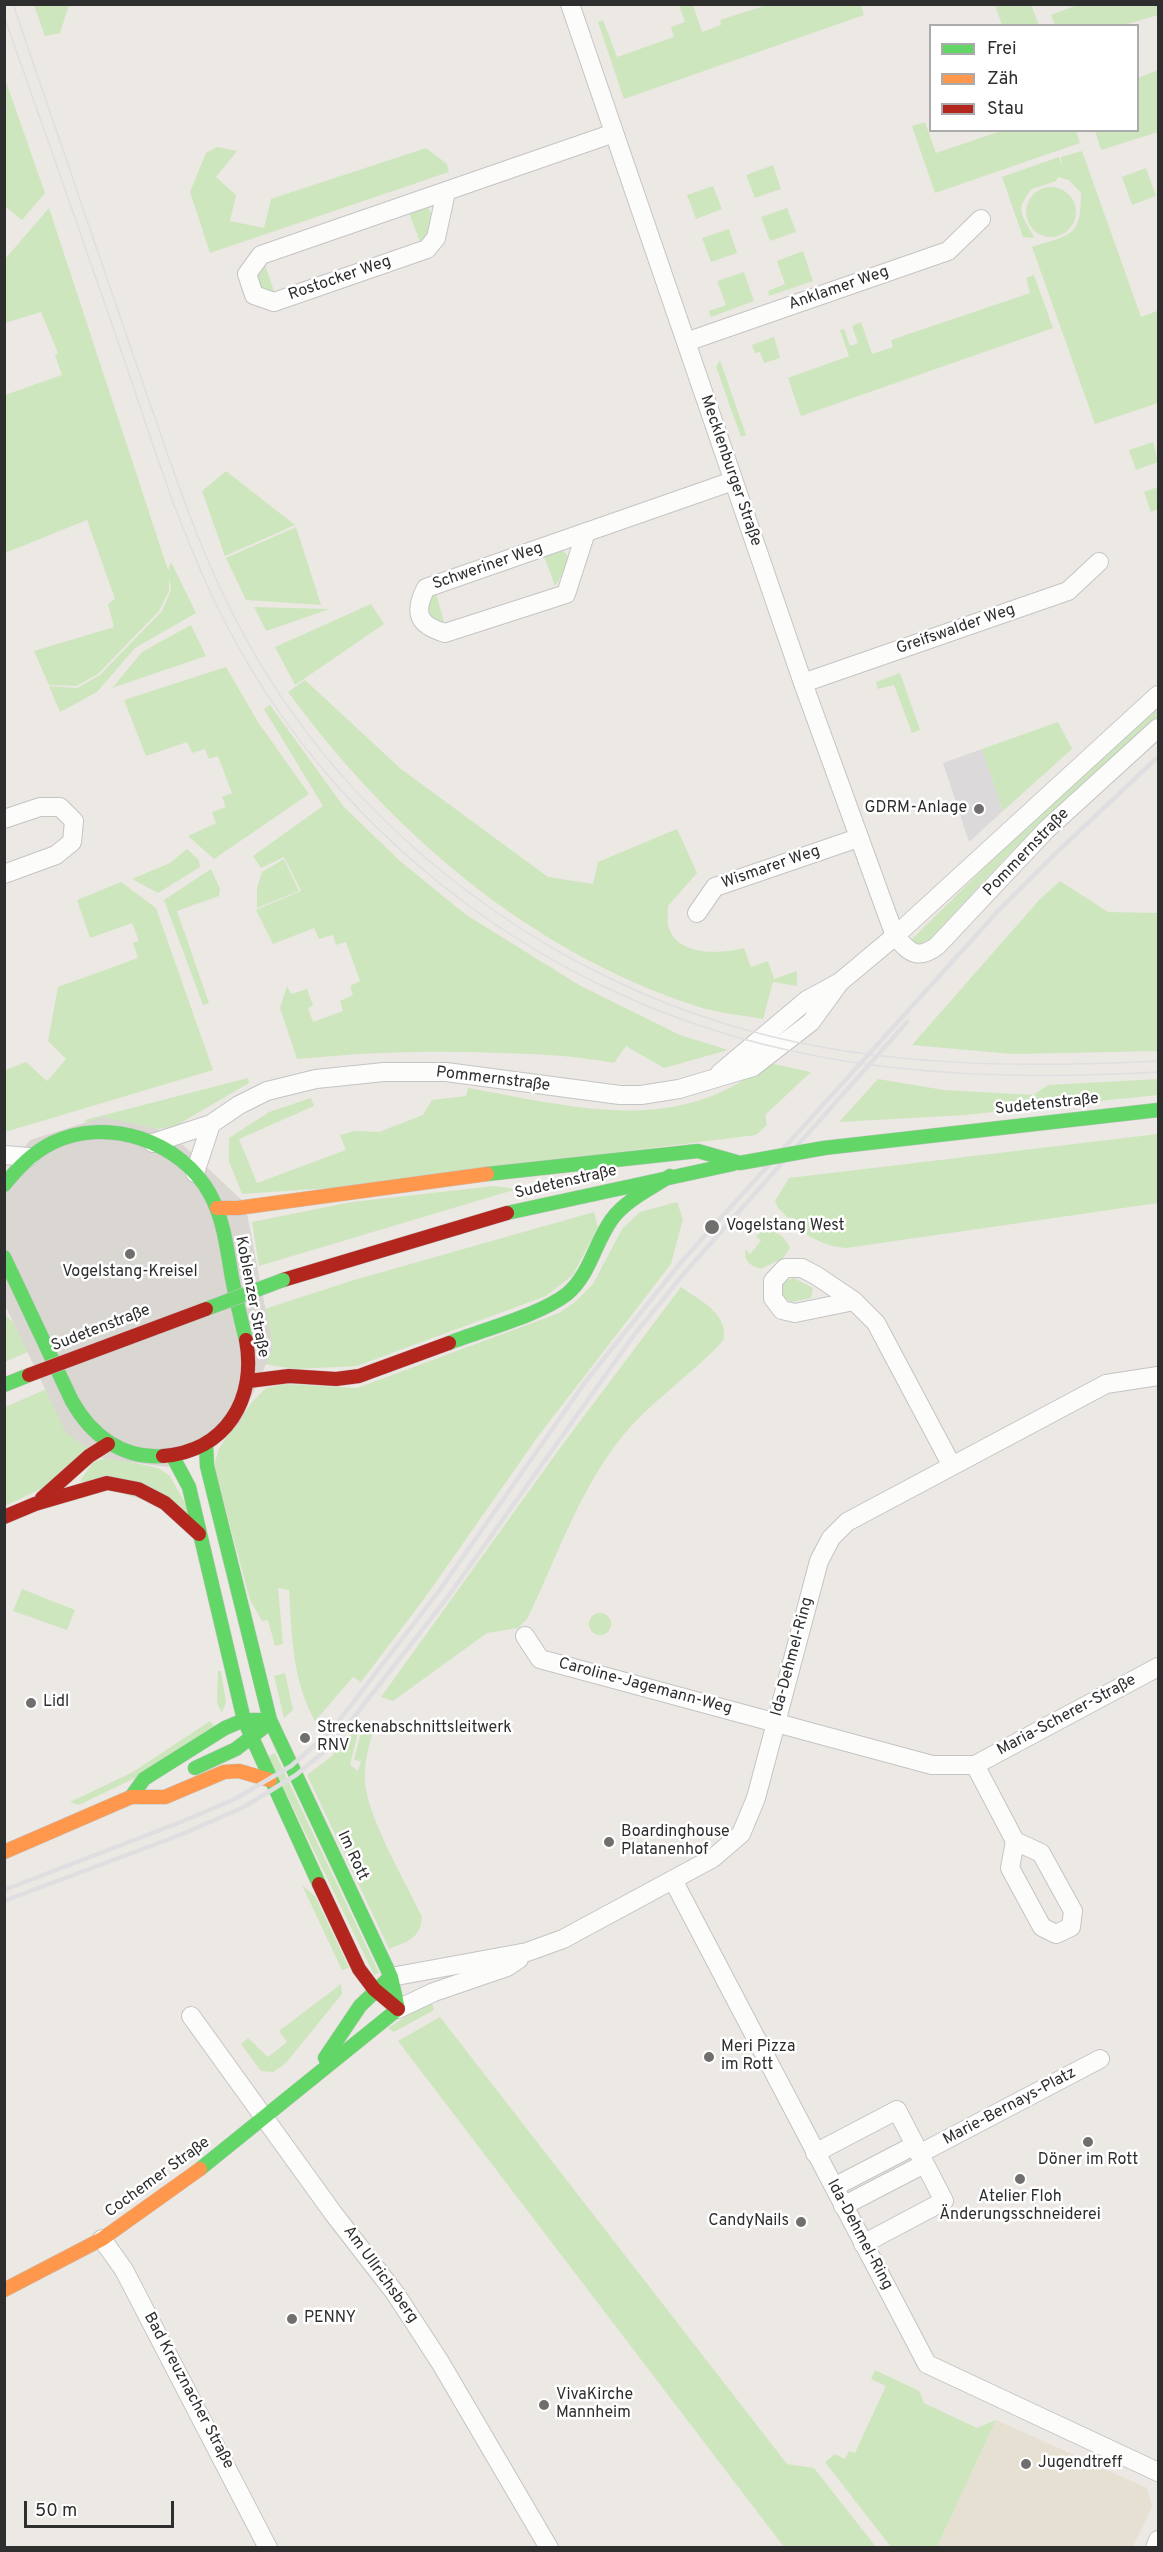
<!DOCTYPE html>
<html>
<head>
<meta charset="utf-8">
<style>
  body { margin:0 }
  #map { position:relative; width:1163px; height:2552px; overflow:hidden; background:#ece8e4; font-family:Overpass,sans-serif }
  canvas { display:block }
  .frame { position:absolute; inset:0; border:6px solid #2e2e2e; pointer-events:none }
  .legend { position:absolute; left:929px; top:24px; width:210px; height:108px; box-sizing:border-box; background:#fff; border:2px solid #ababab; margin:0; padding:8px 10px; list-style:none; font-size:18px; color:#2e2e2e }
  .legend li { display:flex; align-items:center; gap:12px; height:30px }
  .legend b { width:30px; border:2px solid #ababab }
  .scale { position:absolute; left:24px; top:2501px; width:150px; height:27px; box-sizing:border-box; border:3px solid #2e2e2e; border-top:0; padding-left:8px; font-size:18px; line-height:21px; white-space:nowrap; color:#2e2e2e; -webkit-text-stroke:4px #fff; paint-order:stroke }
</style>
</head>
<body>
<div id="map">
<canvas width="1163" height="2552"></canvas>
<div class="frame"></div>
<ul class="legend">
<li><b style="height:8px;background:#63d668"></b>Frei</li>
<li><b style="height:8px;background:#ff974d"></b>Zäh</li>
<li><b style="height:8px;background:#b3261e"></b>Stau</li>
</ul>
<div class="scale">50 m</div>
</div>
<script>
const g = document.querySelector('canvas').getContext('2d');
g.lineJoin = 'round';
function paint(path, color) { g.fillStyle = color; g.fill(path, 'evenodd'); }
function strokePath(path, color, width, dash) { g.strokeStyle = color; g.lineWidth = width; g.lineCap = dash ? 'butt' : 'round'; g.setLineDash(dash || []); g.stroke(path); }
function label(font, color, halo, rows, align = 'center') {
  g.font = font + ' Overpass,sans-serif'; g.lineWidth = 5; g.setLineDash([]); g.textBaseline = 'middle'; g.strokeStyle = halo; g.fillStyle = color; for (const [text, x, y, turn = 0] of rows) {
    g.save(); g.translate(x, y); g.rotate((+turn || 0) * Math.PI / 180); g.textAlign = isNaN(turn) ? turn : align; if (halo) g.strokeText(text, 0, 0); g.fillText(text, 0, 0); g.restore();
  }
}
const industrial = new Path2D(`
  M982,749L1003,811L969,842L943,763Z`);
const education = new Path2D(`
  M996,2420L1147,2488L1152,2507L1133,2547H937Z`);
const green = new Path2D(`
  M1080,4L1158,5V15L1124,25H1055L1051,15Z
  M34,5H69L60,33L45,36Z
  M679,5H693L702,32L721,25L720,20L767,5H861L864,15L624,99L598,22L603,20L617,57L674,37L671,27L685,22Z
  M995,5H1031L1039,25H1002Z
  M1158,70V132L1101,150L1095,131L1138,130V78Z
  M4,76L45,193L22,220L5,206Z
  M925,122L936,153L1001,131H1076L1080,143L935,193L912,126Z
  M217,147L237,151L216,177L236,195L230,221L264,228L271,199L426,148L447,164L449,172L210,253L190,192L206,153Z
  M1082,151L1141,317L1157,311L1158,317V403L1095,424L1032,247C1071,234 1081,238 1081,193L1069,180L1058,177L1056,181L1032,189C1011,213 1026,217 1034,238L1023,237L1002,177L1059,157L1062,166L1061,157Z
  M773,165L781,189L755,198L746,175Z
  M1146,168L1156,196L1132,205L1122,177Z
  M713,186L722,209L696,219L687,195Z
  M1026 212a25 25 0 1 1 50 0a25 25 0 1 1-50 0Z
  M428,206L432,217L428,238L420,242L409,213Z
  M49,208L168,570L171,562L196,613L135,648L97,692L60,712L49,686L77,688L100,675L162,611L171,590L169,577V591L159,611L98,674L76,686L49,685L34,651L114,627L108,604L115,599L87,520L5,553V395L62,375L55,355L58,353L41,312L5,323V259Z
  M787,208L796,232L770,241L761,217Z
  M729,229L737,253L711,262L702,238Z
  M803,251L813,281L769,296L768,291L785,284L777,261Z
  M264,262L275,294H264L256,284L255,271Z
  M744,272L754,301L711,317L709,311L726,305L717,281Z
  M1034,275L1053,328L801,416L788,378L849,356L840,330L844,329L850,346L858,343L852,326L861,322L872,354L893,347L891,340L1030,293L1026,278Z
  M774,337L780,358L764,363L760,352L755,353L752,345Z
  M720,360L746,435L741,437L716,367Z
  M1153,442L1158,462L1136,470L1129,450Z
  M226,471L295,525L225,556L202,491Z
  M1158,487V509L1151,512L1144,492Z
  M296,527L321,605L246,600L226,558Z
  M562,549L569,558L564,573L555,586L544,556Z
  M436,593L445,626L436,625L426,609L429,597Z
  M371,604L384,624L295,685L275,647Z
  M254,607L330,609L266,631Z
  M191,625L206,656L112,688L142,652Z
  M226,667L258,722L309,794L214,859L188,836L216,823L212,812L226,807L222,797L232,793L218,756L209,759L205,749L192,753L187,742L146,756L124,700Z
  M900,673L920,730L912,733L894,685L878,689L876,682Z
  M305,680L401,769L548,877L593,884L598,862L677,829L697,873L668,906C668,912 667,920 668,925C676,957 721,954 744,948L751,967L768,961L774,979L797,971V986L773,982L763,1019C741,1015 717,1013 696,1006C528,951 391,832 288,692Z
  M270,705L344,807L400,861L465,914L579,985L680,1035L728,1050L664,1068L626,1046L614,1063C577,1056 542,1054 504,1053C435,1050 367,1052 297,1059L280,1008L287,986L291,994L307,989L313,1005L308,1008L313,1022L343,1011L340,1001L353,995L350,986L360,981L346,942L336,945L333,935L319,939L314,928L273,944L256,910L301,891L284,857L261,868L253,856L323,806L264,709Z
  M1158,705V717L1012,851L930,939L916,946L908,943L1050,803Z
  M1058,722L1072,749L1003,811L982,749Z
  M187,849L199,860L200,867L158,893L132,879L170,863Z
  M284,859L299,891L257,908V888L262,872Z
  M211,869L220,889L219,896L177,911L209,1003L203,1005L164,900Z
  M1060,881L1108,912L1158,913V1051L1012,1054L912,1045L1040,899Z
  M121,882L156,908L213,1070L5,1132V1070L26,1062L47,1081L66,1059L48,1041L58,987L138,958L133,943L139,941L132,923L90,938L77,900Z
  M769,1063L811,1072L765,1115L767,1125L756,1135L330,1188L242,1194L229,1161V1138L269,1112L311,1098L314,1106L239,1139L257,1183L346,1150L340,1135L354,1131L379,1132L423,1115L432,1100L466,1096L468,1088C545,1101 632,1126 709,1097C731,1089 750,1076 769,1063Z
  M248,1078L249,1083L172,1128L158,1129L86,1123L85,1120Z
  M878,1079L944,1090L1033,1095L1048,1085L1158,1079V1095L965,1115L839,1122Z
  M1158,1134V1203L846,1248C813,1245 801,1230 778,1208L775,1201L789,1178Z
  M494,1186L517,1189L259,1266L252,1222L352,1202Z
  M677,1202L683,1219L671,1264L539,1435L424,1599L361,1682L353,1677L315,1721C292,1680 292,1636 289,1590L278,1588L283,1644L275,1646L268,1620L262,1621L250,1600L214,1466L219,1448L252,1402L266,1388L285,1384L357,1388L559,1313L575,1302L593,1284L622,1229L640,1212Z
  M594,1212L598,1227L573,1275L546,1296L357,1366L295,1369L264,1364L249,1314L354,1280Z
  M763,1231C778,1231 783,1234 790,1248L783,1258L761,1269C749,1265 745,1262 745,1249L750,1254L761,1241L756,1236Z
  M794,1278L813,1288L811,1298L791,1302L783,1297L781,1289L785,1281Z
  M681,1287C700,1301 730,1314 723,1341C695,1371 660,1395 632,1425C582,1480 559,1554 527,1619L518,1628L487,1633L393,1701L381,1697L560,1448Z
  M4,1314L20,1328L30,1351L5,1362Z
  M49,1388L88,1447L45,1487L5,1506V1407Z
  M109,1457L158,1468L170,1476L191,1514L80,1481L93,1462Z
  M22,1589L75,1610L67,1630L13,1611Z
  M589 1624a11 11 0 1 1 22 0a11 11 0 1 1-22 0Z
  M218,1671H221L226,1702L222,1713L217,1703Z
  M285,1673L293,1710L284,1718L274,1676Z
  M370,1720L375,1726C368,1746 362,1769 366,1790C374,1829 404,1879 422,1917C420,1939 408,1941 389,1949L307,1775L332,1756L353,1730L358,1732L350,1765L358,1771L361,1761L354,1760L361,1732Z
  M210,1721L215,1727L135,1778L79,1805L70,1802L133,1772Z
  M275,1753L379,1973L374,1975L268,1756Z
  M302,1885L315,1896L349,1968L342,1970Z
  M341,1984L342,1994L285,2064L273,2072L261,2071L241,2044L248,2038L268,2057L287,2042L279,2031Z
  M431,2000L434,2010L394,2032L388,2028Z
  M440,2017L787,2464L814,2468L876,2547H784L398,2041Z
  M875,2370L919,2391L924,2403L977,2428L996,2420L937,2547H891L825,2462L835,2454L845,2459L849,2451L855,2453L886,2386L871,2379Z`);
const plaza = new Path2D(`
  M103,1117L169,1132L245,1203L273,1348L239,1425L167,1467L102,1458L66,1433L5,1305V1173L30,1140Z`);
const street = new Path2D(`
  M570,4L803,683L895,936C909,952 917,961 937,946L1046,830L1158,728
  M446,192L436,238L427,249L274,302L254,295L247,274L261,255L614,133
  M686,342L948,251L981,219
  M586,532L566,594L445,633C418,625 413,613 426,588L733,481
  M803,683L1068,591L1099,562
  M4,819L40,807H60L74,821L72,842L56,855L4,874
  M697,913L715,887L858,838
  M720,1073L807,1000L840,982L895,936L1158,695
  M153,1143L211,1124L239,1105L267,1091L316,1079L384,1072H446L620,1095H641L679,1089L753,1067L811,1022L840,982
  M4,1155L29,1157
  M195,1173L211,1124
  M854,1301L795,1313L782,1310L773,1298V1281L785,1268H802L817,1276L854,1301L876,1323L952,1466
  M525,1636L540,1659L932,1765H975L1158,1667
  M975,1765L1015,1841L1041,1853L1073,1911L1071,1927L1056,1934L1042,1927L1010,1868L1015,1841
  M673,1880L927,2364L1158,2472
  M391,1977L527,1952L563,1939L713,1858L741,1834L756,1798L819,1561L831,1538L847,1522L1106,1384L1158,1376
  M398,2009L434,1992L507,1967L519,1959
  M191,2016L333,2213L395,2293L440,2362L549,2548
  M815,2153L897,2110L944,2201L863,2244
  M919,2154L1100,2059
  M834,2187L915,2145
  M843,2206L924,2164
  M102,2239L124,2270L268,2548
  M1155,2548L1158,2540`);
const fast = new Path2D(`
  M824,1148L1158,1110
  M487,1174L698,1151L740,1163
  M4,1185C18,1168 32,1153 52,1143C107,1116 181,1141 210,1194C224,1220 227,1250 232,1278C236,1299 241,1320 246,1340
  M507,1213L733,1164
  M4,1257L72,1401C91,1435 122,1459 163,1456
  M449,1343C482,1330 540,1315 567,1294C590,1275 595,1242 612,1219C626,1200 650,1189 670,1176
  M4,1385L29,1375
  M206,1445L207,1466L270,1720L391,1977L398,2009
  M173,1457L189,1487L244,1720L319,1884
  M195,1768L236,1749L263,1728
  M131,1797L144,1779L225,1728L244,1720H259
  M325,2058L360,2006L387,1980
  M200,2169L398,2009`);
const slow = new Path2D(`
  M217,1208H238L487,1174
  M4,1852L131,1797H165L224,1772L239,1771L270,1780
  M4,2290L102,2239L200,2169`);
const jam = new Path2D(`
  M283,1280L507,1213
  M249,1381L289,1376L336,1379L359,1376L449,1343
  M163,1456C226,1451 257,1399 246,1340
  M42,1498L89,1456L108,1444
  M4,1517L35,1504L107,1483L138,1489L165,1503L199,1534
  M319,1884L359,1969L374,1989L398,2009`);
const tram = new Path2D(`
  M13,4C55,126 96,247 138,369C170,460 198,552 245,637C349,828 541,974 750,1031C882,1067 1023,1068 1158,1061
  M4,16C44,129 84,243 123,356C154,447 182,540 227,626C339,841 548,996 783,1049C904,1077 1034,1079 1158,1072`);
const rail = new Path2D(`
  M4,1890L181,1822L235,1799L291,1766L331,1731L439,1591L586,1381L682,1261L998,911L1057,852L1158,757
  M4,1901L180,1835L244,1807L296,1775L333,1744L447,1598L634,1335L687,1270L907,1022`);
const fastBridge = new Path2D(`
  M740,1163L824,1148
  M206,1309L283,1280`);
const jamBridge = new Path2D(`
  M29,1375L206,1309`);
const markers = [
  [979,809,6,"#706f6e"],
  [712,1227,8,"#706f6e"],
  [130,1254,6,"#706f6e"],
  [31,1703,6,"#706f6e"],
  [305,1738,6,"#706f6e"],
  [609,1842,6,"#706f6e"],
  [709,2057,6,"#706f6e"],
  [1088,2142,6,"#706f6e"],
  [1020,2179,6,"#706f6e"],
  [801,2222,6,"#706f6e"],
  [292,2319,6,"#706f6e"],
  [544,2405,6,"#706f6e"],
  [1026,2464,6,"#706f6e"]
];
const streetNames = [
  ["Rostocker Weg",340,279,-19],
  ["Anklamer Weg",839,289,-19],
  ["Mecklenburger Straße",730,471,71],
  ["Schweriner Weg",488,567,-19],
  ["Greifswalder Weg",956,630,-19],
  ["Pommernstraße",1027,853,-46],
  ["Wismarer Weg",771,868,-19],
  ["Pommernstraße",493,1080,7],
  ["Sudetenstraße",1047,1105,-6],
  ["Sudetenstraße",566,1183,-13],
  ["Koblenzer Straße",251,1297,79],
  ["Sudetenstraße",101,1329,-21],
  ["Ida-Dehmel-Ring",793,1657,-75],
  ["Caroline-Jagemann-Weg",645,1687,15],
  ["Maria-Scherer-Straße",1067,1716,-28],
  ["Im Rott",352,1856,65],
  ["Marie-Bernays-Platz",1010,2107,-28],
  ["Cochemer Straße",158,2178,-36],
  ["Ida-Dehmel-Ring",859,2235,62],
  ["Am Ullrichsberg",380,2275,54],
  ["Bad Kreuznacher Straße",188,2391,62]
];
const poiNames = [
  ["GDRM-Anlage",967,809,"right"],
  ["Vogelstang West",726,1227],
  ["Vogelstang-Kreisel",130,1273,"center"],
  ["Lidl",43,1703],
  ["Streckenabschnittsleitwerk",317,1729],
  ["RNV",317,1747],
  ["Boardinghouse",621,1833],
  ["Platanenhof",621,1851],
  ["Meri Pizza",721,2048],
  ["im Rott",721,2066],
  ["Döner im Rott",1088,2161,"center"],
  ["Atelier Floh",1020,2198,"center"],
  ["Änderungsschneiderei",1020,2216,"center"],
  ["CandyNails",789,2222,"right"],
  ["PENNY",304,2319],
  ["VivaKirche",556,2396],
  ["Mannheim",556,2414],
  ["Jugendtreff",1038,2464]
];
paint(industrial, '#dcd9db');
paint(education, '#e6e0d3');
paint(green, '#cee6be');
paint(plaza, '#dad6d2');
strokePath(street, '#c5c4c5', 20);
strokePath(fast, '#c5c4c5', 15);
strokePath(slow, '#c5c4c5', 15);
strokePath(jam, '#c5c4c5', 15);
strokePath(street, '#fcfcfb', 18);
strokePath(fast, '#63d668', 14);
strokePath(slow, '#ff974d', 14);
strokePath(jam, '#b3261e', 14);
strokePath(tram, '#dfdfe1', 1.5);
strokePath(rail, '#dfdfe1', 4.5);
strokePath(fastBridge, '#c5c4c5', 15, []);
strokePath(jamBridge, '#c5c4c5', 15, []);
strokePath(fastBridge, '#63d668', 14);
strokePath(jamBridge, '#b3261e', 14);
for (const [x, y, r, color] of markers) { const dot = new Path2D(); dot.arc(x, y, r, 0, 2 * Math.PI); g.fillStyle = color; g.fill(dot); strokePath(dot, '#fff', 2); }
label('16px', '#2e2e2e', '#fff', streetNames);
label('16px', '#2e2e2e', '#fff', poiNames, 'left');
</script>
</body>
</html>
